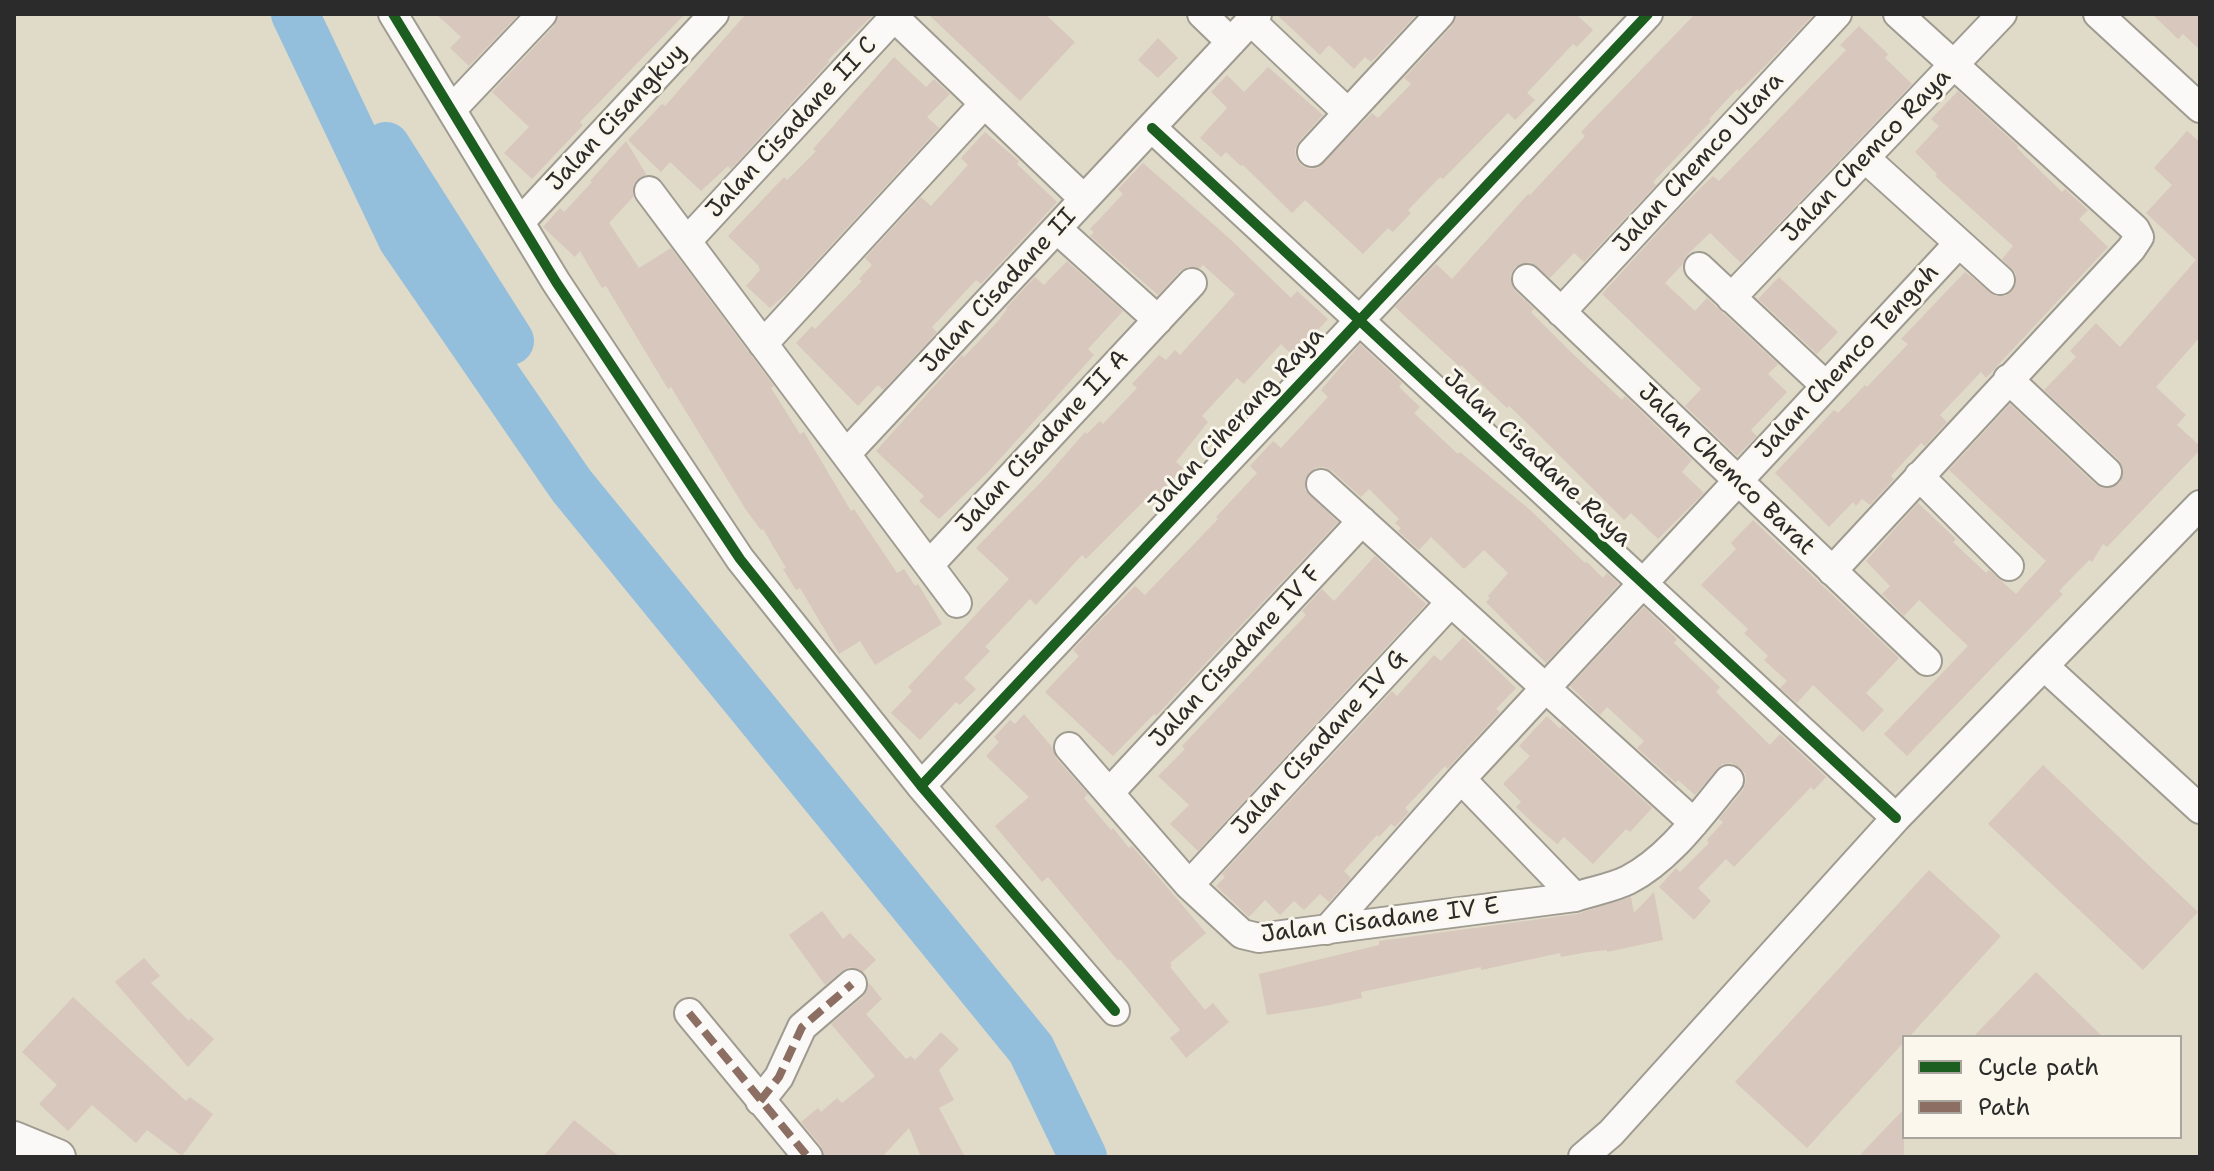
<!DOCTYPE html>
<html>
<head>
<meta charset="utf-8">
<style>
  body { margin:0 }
  #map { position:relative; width:2214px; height:1171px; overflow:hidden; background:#e0dac8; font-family:"Shantell Sans",sans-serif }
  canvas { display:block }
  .frame { position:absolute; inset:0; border:16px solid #2b2b2b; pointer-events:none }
  .legend { position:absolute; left:1902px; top:1035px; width:280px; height:104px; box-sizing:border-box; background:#fbf7ec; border:2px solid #a8a59f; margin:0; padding:10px 14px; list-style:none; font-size:24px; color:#2b2b2b }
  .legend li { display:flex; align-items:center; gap:16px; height:40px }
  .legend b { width:40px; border:2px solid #a8a59f }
</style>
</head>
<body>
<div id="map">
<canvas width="2214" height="1171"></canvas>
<div class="frame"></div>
<ul class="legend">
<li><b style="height:10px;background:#1b5e20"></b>Cycle path</li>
<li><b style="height:10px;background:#8d6e63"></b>Path</li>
</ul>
</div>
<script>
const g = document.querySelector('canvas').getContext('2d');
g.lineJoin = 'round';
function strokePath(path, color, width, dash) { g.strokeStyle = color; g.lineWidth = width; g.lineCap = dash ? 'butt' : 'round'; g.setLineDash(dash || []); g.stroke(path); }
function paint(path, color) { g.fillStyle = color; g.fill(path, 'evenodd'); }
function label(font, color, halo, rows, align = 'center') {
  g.font = font + ' "Shantell Sans",sans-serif'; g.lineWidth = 6; g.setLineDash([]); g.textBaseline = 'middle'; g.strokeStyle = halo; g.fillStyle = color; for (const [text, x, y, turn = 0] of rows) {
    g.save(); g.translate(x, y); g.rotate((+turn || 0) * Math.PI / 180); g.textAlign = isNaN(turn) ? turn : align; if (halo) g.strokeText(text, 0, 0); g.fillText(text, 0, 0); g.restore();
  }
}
const river = new Path2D(`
  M295,14L402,239L571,485L1031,1049L1083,1157
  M386,146L510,341`);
const building = new Path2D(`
  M436,14H519L469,66L450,48L461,37Z
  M559,14H685L580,122L583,125L532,179L504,153L529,127L492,92L554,26Z
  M746,14H874L828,60L829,62L731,169L728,166L701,191L670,162L661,172L628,140L662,104L665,106Z
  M928,14H1045L1075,42L1020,101Z
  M1276,14H1417L1379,54L1371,62L1365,57L1354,69L1329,45L1320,55Z
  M1457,14H1576L1593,30L1577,47L1573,44L1527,93L1535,100L1515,120L1508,113L1443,179L1440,177L1408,210L1411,213L1393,232L1388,228L1363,254L1305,200L1292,213L1243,165L1241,166L1226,152L1221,157L1200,138L1227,108L1211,92L1227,75L1244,92L1268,67L1323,115L1300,140L1295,149L1296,158L1301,165L1309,169L1318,168L1372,113L1378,118L1411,84L1404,78L1452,26Z
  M1695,14H1814L1765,66L1739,91L1737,89L1709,119L1711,121L1653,182L1656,185L1584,262L1574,253L1550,278L1530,262L1515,267L1510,276L1515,291L1534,309L1531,312L1573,354L1622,400L1625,396L1692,460L1682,472L1704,493L1658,539L1631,513L1624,520L1528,424L1509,406L1507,408L1461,365L1460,367L1395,307L1436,264L1452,279L1528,194L1530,195L1585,136L1581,132Z
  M2152,14H2200V50L2183,34L2178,39Z
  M1859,26L1888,54L1885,58L1912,84L1741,263L1710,233L1686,256L1682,265L1665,283L1695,311L1707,298L1778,364L1768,374L1787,392L1751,430L1757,436L1737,456L1685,406L1701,389L1602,294L1680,208L1713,176L1719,181L1846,50L1840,45Z
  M1158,38L1178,58L1158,78L1138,60Z
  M894,57L926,87L934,79L950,94L927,117L939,128L786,294L770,308L746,286L760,270L758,265L728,236L784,177L787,180L816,151L813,149Z
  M1958,91L2018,146L2017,148L2062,192L2065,189L2088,210L2079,219L2108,247L1986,378L1981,372L1940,415L1947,422L1925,446L1921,443L1891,476L1894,479L1870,505L1862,499L1856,506L1853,502L1829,527L1775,473L1834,410L1838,413L1865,385L1867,387L1908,344L1901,339L1965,272L1996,296H2006L2016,284V274L2002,259L2013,246L1935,176L1937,174L1915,152L1939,126L1931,119Z
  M2187,131L2200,142V337L2156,387L2186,415L2177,425L2200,446V450L2107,547L2103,544L2092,562L2089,560L2059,591L2063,594L1907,756L1884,734L1968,646L1919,600L1904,616L1882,594L1890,586L1866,561L1918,503L1956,539L1953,542L1986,573L1989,570L2016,594L2046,561L1949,470L2010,404L2095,484L2102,488H2111L2120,483L2123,468L2119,460L2044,390L2076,357L2070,351L2096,323L2120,347L2196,260L2146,213L2172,185L2154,168Z
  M985,132L1019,161L1017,164L1057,202L981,284L976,280L932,327L937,332L883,390L878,385L858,406L796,343L812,326L815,329L862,281L859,279L872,265L865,258L921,197L931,206L968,165L961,158Z
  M626,141L646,174L634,184L633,197L609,223L639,268L671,248L774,386L771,388L800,434L804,432L851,511L854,509L897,573L904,569L915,586L918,584L942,624L875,665L860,641L839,654L800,588L796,590L783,569L786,568L763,529L761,530L746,510L671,387L668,389L606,286L602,288L580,251L575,257L543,227L560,208L564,212L592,182L590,181Z
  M1143,163L1229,238L1291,298L1297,291L1328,319L1293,356L1281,344L1244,384L1237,378L1202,416L1208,422L1176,462L1183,468L1160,493L1156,489L1086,559L1082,555L1036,605L1030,599L985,647L990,651L964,678L976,689L960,705L956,702L920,740L891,713L912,691L908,687L1009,579L976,548L1045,478L1085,432L1087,434L1100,421L1103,424L1137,388L1132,384L1159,355L1166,360L1175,350L1180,355L1235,294L1203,265L1200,268L1188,267L1180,271L1158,295L1090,236L1094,232L1090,229L1123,194L1118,189Z
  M1067,261L1123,311L1088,349L1094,355L989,471L939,519L919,501L924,496L876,451L962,355L964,357L999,320L1007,309L1006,308L1035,277L1044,285Z
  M1779,277L1838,332L1817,354L1758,299Z
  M1360,344L1402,383L1399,387L1420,407L1414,413L1458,454L1460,452L1529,509L1585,563L1587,562L1603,578L1607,573L1619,584L1546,663L1486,602L1490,598L1488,596L1508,573L1484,550L1464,569L1431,537L1419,550L1398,531L1401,528L1395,523L1399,519L1369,489L1361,497L1332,471L1324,467L1315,468L1305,480V490L1338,522L1156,716L1154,714L1113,756L1045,692L1079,656L1073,650L1092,629L1135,586L1145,595L1218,519L1216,517L1257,473L1250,466L1273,441L1281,448L1328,397L1321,390Z
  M1753,520L1899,658L1866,693L1884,710L1863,732L1813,685L1797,703L1780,688L1787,681L1764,660L1768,656L1744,633L1748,629L1701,585L1736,549L1731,543Z
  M1375,556L1426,604L1198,851L1170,824L1189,805L1158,776L1185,749L1182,746L1306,615L1302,611L1322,589L1334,601Z
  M1644,607L1677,639L1674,643L1720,687L1716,692L1770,745L1780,734L1826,777L1814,790L1811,787L1734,867L1726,859L1698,888L1711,901L1694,920L1659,887L1676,868L1680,872L1709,843L1707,840L1723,822L1719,819L1743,790L1746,782L1745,773L1732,763L1722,764L1695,795L1678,780L1676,783L1637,748L1644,741L1607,707L1600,715L1570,686Z
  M1463,637L1516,688L1496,709L1500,712L1447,769L1445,766L1405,808L1409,812L1395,827L1391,824L1379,837L1377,835L1344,871L1351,878L1329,902L1320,894L1304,910L1294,901L1280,915L1265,900L1249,917L1216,886L1225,877L1222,874L1392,691L1397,696L1434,655L1441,661Z
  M1024,714L1052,747L1056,758L1088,794L1084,798L1111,830L1113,828L1129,848L1132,846L1206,933L1170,963L1172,965L1170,967L1205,1010L1213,1003L1229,1022L1186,1058L1170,1038L1180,1030L1148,992L1120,959L1118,961L1048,877L1042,882L995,826L1029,797L986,756L999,742L994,737L1010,720L1015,724Z
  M1547,716L1560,729L1562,726L1652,808L1630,832L1626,829L1593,864L1564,837L1557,844L1535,825L1516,807L1521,802L1503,784L1530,756L1519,746Z
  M2043,765L2198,912L2143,970L1988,824Z
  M1929,870L2001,936L1909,1037H1904V1042L1807,1148L1735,1082Z
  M1654,892L1663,940L1607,952V950L1588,952L1561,957L1560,953L1481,970V967L1361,992L1362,998L1325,1006L1267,1015L1259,974L1379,945V941L1577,914L1631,897L1634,913Z
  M822,911L843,939L850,933L876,960L863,972L850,967L842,971L825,985L789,935Z
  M144,958L160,976L151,983L189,1021L191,1018L214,1039L188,1067L115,982Z
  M2036,972L2103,1037H1973Z
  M869,983L882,999L866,1014L906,1059L911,1056L915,1060L941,1032L959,1049L939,1070L954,1100L939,1108L965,1157H921L909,1128L882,1157H825L821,1146L801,1122L818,1108L821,1112L837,1098L842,1103L875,1076L831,1024L863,997Z
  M73,997L186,1101L190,1097L213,1114L182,1156L147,1130L136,1143L92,1105L68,1131L39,1104L57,1085L22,1052Z
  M1904,1109V1157H1858Z
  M574,1120L620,1157H543Z`);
const minor = new Path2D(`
  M393,14L556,282L740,559L921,786L1115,1011
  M1202,14L1231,42
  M2098,14L2200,108
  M894,17L1084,199
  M1251,21L1348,113
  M452,109L542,14
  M1152,128L1896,818
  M1312,152L1440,14
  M1865,158L2000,280
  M649,191L957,603
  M520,222L714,14
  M1057,229L1158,320
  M687,241L897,14
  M1699,267L1826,386
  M1527,279L1927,661
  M1731,298L2002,14
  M1561,312L1837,14
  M763,344L984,104
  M2008,379L2107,472
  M846,454L1257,14
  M1919,476L2009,566
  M1321,484L1694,823
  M929,565L1192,283
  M1832,571L2131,249L2139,237L2135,229L1898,14
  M2045,667L2200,809
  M1069,747L1189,885L1242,934L1259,938L1575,897C1592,891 1612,888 1628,880C1669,859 1700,815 1729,780
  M1461,779L1575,897
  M921,786L1648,14
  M1109,793L1362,521
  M1189,885L1451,602
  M1327,930L1461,779L1959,243
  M689,1013L808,1157
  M760,1101L779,1077L802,1027L852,984
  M1583,1157L1611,1133L1896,818L2200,505`);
const tertiary = new Path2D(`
  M14,1139L58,1157`);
const quiet = new Path2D(`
  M689,1013L808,1157
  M760,1101L779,1077L802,1027L852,984`);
const cycleway = new Path2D(`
  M393,14L556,282L740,559L921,786L1115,1011
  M1152,128L1896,818
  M921,786L1648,14`);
const streetNames = [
  ["Jalan Cisangkuy",617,118,-47],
  ["Jalan Cisadane II C",792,128,-47],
  ["Jalan Chemco Raya",1867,156,-46],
  ["Jalan Chemco Utara",1699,163,-47],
  ["Jalan Cisadane II",999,291,-47],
  ["Jalan Chemco Tengah",1848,362,-47],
  ["Jalan Ciherang Raya",1237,421,-47],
  ["Jalan Cisadane II A",1043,442,-47],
  ["Jalan Cisadane Raya",1537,459,43],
  ["Jalan Chemco Barat",1726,470,44],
  ["Jalan Cisadane IV F",1236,657,-47],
  ["Jalan Cisadane IV G",1320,743,-47],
  ["Jalan Cisadane IV E",1380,921,-7]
];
strokePath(river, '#93bfdd', 48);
paint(building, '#d8c7bd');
strokePath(minor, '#9f9b90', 32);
strokePath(tertiary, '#9f9b90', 38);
strokePath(minor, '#faf9f7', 28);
strokePath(tertiary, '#faf9f7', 34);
strokePath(quiet, '#8d6e63', 8, [16, 8]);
strokePath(cycleway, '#1b5e20', 10);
label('24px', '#2b2b2b', '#fbf7ec', streetNames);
</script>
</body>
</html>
